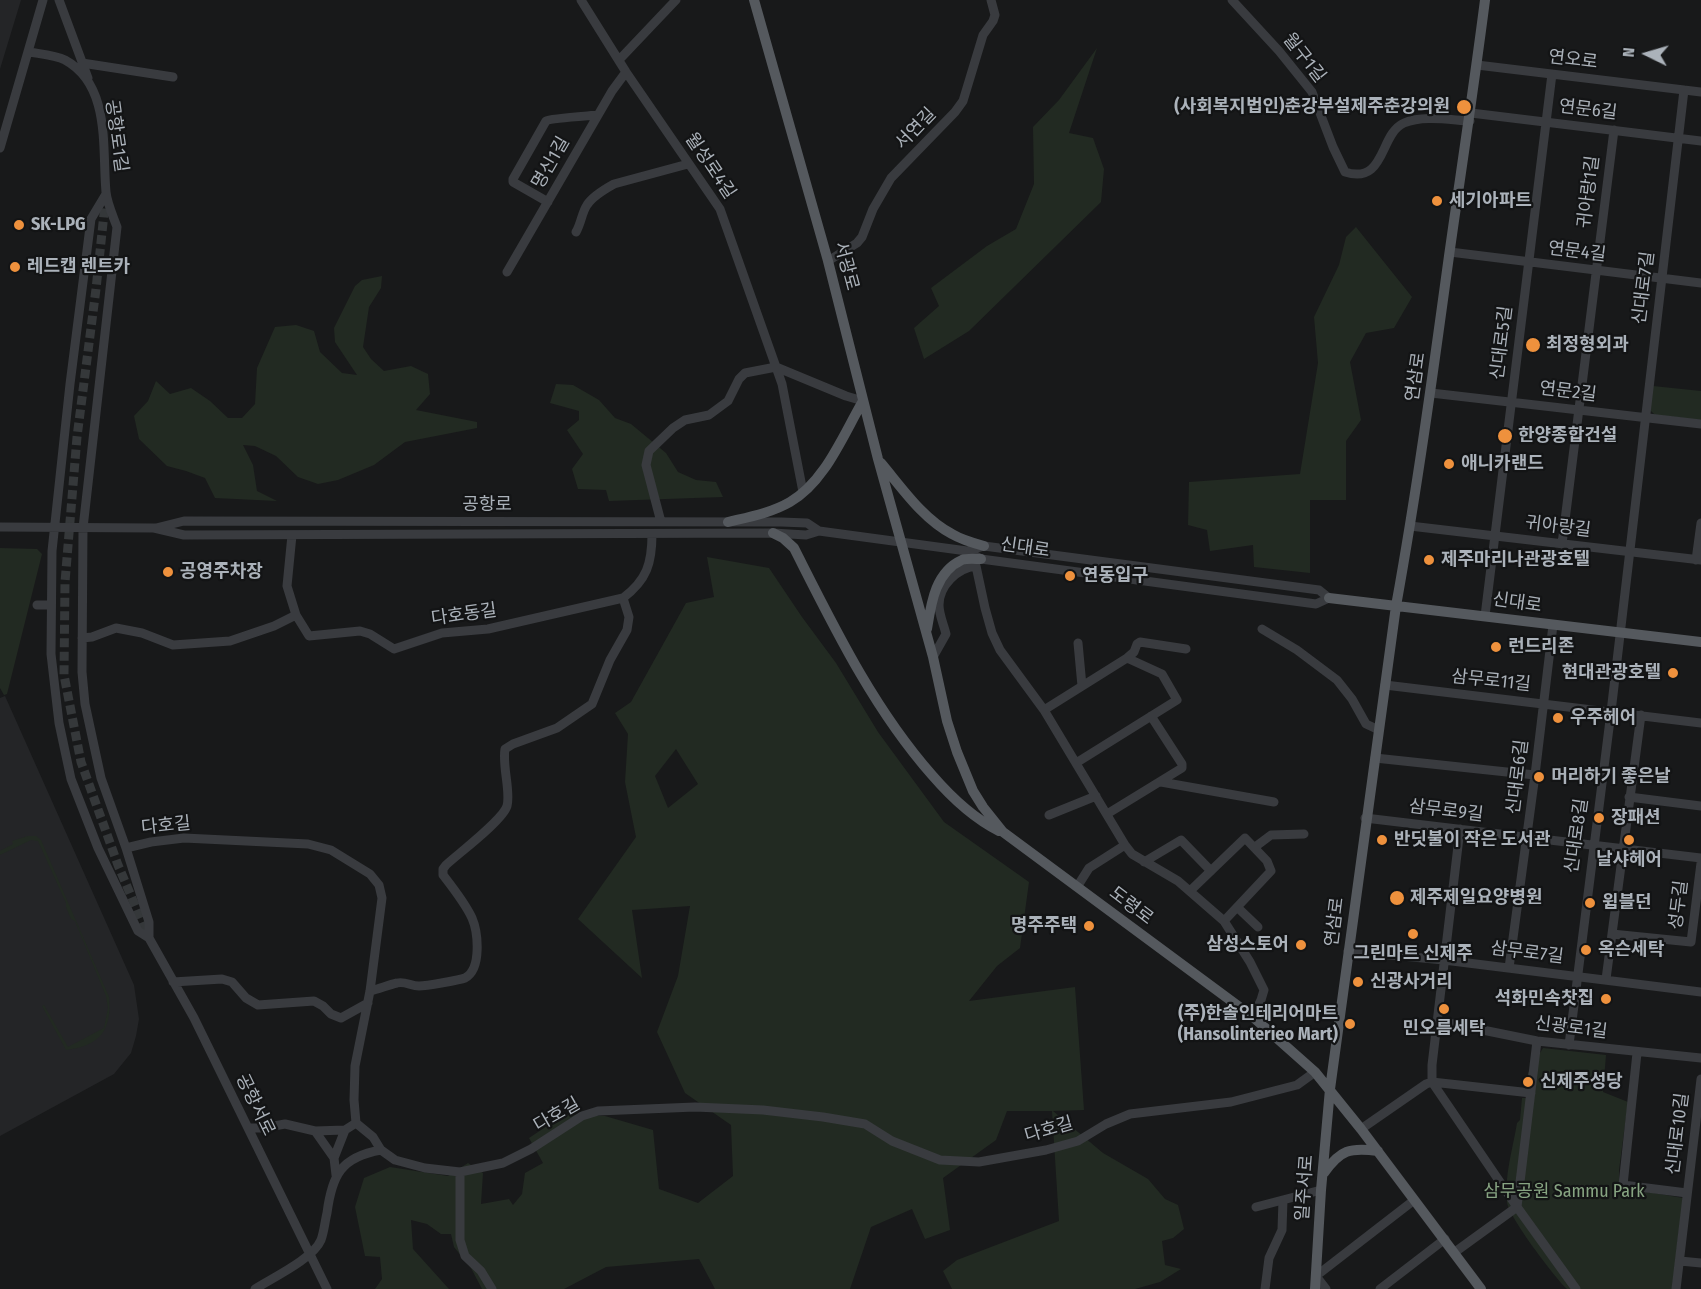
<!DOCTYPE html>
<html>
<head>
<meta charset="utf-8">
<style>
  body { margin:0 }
  #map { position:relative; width:1701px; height:1289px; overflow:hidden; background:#18191a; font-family:"Fira Sans Condensed",sans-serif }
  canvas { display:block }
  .north { position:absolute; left:1617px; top:24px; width:60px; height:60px; -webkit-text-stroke:4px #131415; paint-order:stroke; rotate:275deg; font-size:16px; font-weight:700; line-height:24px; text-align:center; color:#abb2ba }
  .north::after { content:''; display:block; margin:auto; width:21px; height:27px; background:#abb2ba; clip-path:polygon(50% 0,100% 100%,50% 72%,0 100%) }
</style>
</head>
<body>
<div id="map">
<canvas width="1701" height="1289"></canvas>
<div class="north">N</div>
</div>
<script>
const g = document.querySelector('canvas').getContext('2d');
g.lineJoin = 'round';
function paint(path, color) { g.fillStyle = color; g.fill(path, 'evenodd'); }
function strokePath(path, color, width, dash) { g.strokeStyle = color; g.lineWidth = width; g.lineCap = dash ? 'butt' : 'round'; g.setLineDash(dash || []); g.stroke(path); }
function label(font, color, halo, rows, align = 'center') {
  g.font = font + ' "Fira Sans Condensed","Noto Sans KR",sans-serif'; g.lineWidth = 4.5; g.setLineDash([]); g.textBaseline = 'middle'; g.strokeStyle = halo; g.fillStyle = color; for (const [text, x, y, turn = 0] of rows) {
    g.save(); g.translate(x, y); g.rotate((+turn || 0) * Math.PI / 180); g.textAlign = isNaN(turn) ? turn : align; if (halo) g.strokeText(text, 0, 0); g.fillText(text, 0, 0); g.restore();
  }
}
const built = new Path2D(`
  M0,0H21L0,69Z
  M5,696L134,985L139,1019L136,1036L131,1053L114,1074L0,1136V698Z`);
const green = new Path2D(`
  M1097,48L1069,133L1093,138L1104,169L1101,202L969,331L924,359L914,328L939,306L931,288L987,246L1016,229L1034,184L1033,127L1059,100Z
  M1356,227L1412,297L1394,328L1366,333L1350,362L1361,420L1346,441V500H1310V573L1254,567L1253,545L1210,551L1207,530L1188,525L1189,482L1300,474L1318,363L1314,317L1339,265L1346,237Z
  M382,276L381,288L369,307L363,347L371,359L384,371L411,366L428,374L430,394L416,410L477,422V428L405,442L374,465L338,480L318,484L298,477L276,456L255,446L243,445L253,465L257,491L277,501L215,498L205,478L186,471L167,466L139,439L134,416L148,401L156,381L170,394L191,388L210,401L228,418H242L255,404L257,368L275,327L296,325L314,331L320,352L342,373L357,375L335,342L334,328L355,286L362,280Z
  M556,384L573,385L599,400L615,418L631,424L666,453L678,472L696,480L716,482L723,497L609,501L606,490L578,489L572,469L583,454L567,430L579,420V411L550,403Z
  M1653,386L1701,391V420L1655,415L1650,410Z
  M0,548L37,549L42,554L7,694L4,695L0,688Z
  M707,557L769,568L802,617L836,663L878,732L944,822L1029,882L1020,948L997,966L969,1001L1075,987L1084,1110L1053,1111L1103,1153L1148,1179L1165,1199L1178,1205L1184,1229L1173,1238L1162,1241L1165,1265L1181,1269L1160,1282L1135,1289H952L943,1271L957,1260L1059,1221L1052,1111H1007L996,1140L943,1178L950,1230L925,1239L912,1209L871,1227L850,1289H715L699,1259L606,1267L564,1289H482L471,1268L454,1247L451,1234H441L427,1224L411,1220L413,1249L449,1289H375L382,1279L380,1257L365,1256L355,1207L364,1178L390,1167L448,1176L468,1163L483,1173L481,1204L509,1199L513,1205L522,1194L525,1173L543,1163L529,1138L565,1114L605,1116L653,1130L659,1189L698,1203L733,1176L731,1125L685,1093L657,1032L678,976L690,906L632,910L642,978L578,919L636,837L625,782L628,734L615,713L631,702L686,603L714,597ZM676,749L698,784L668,808L655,776Z
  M28,836H36L41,840L109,997C112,1030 100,1046 66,1050L42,1006L44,1005L68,1047L104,1028L108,1008L106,996L75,921L71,919L66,907V903L38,841L31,840L0,855V851L13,844L12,841Z
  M1543,1048L1606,1055L1603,1092L1628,1102L1619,1170V1187L1683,1198L1672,1289H1567C1555,1278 1508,1216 1507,1202C1504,1176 1513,1148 1517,1123L1520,1120L1522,1098H1526L1528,1073Z`);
const minorTunnel = new Path2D(`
  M106,195L96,289L77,437L65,582L64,675L81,762L118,865L148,936`);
const minor = new Path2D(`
  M59,0L88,78
  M581,0L626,72L720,209L776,367L846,396L863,401
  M1232,0L1279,51L1312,92L1333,147L1345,172C1386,185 1379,134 1404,123C1423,115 1450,120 1470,121
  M29,52C40,54 55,55 65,60C111,85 102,148 106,192C107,203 113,216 117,227L83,528L82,672L85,704L101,778L126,848L149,922V938L194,1018L327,1289
  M619,60L676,0
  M82,63L173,77
  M1477,65L1701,92
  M1471,113L1701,141
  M0,148L43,0
  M106,194L91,219L70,384L52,551L51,654L59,723L71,779L98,848L138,931L149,938
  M548,202L513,182V179L546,121C551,118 588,116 598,115
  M576,232C581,224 582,212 587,205C592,197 605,189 614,184L688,164
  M1450,252L1701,283
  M828,261L857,243L862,237L873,209L891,178L955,112L963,101L983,35L993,21L995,15L991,0
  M507,272L612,91L626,72
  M1431,393L1701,424
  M661,522L646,465L649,451L673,428L685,420L709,415L728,401L739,379L745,373L776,367L782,384L803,492
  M1410,526L1701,560
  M0,527L154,528L184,535L773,533L806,535L819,531L967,551L981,559L1316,604L1329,598L1319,590L984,546L967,551
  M156,528L184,521L781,522L807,523L819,531
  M292,535L287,586L296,615
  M1562,544L1614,130
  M1696,560L1701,523
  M37,605H51
  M1485,616L1552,74
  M1262,629L1297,650L1337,680L1352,699L1366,724L1379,730
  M82,638L92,637L116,628L142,633L173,645L230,641L274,626L296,615L309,636L360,631L370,634L394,649L442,633L488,629L623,598C647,580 652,563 652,534
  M1078,643L1082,686
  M933,657L946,634C944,625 939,615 939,605C939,586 957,568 976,566L985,608L992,633L1000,650L1044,710L1125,845L1132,854L1178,881L1224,921L1250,962L1264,990L1261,1000L1253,1017
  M1385,685L1701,723
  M1044,710L1127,658L1134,652L1137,644L1140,642L1186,649
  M1375,758L1535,775
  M1076,763L1177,700L1162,674L1127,658
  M1161,782L1274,802
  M1629,797L1701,806
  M1107,814L1182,768V764L1151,716
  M1049,815L1096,796
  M1365,818L1701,858
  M1460,829L1432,1065V1082L1517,1207L1576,1289
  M1255,847L1271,835L1304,834
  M126,848L151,842L184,838L308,844L331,850L370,874L379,885L382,898L370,991L355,1066L354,1100L356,1123L373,1137L381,1150L395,1160L425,1168L460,1172L503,1163L531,1149L582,1116L598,1111L695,1107L763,1110L823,1117L865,1124L892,1141L940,1160L979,1162L1046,1150L1078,1141L1106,1124L1130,1114L1231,1102L1297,1085L1315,1072
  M1144,862L1181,840L1211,871
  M1077,887L1089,868L1125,845
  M1190,891L1245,838L1267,861L1271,871L1224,921
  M1237,907L1258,927
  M1612,934L1691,942L1701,863
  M1348,951L1444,960L1701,992
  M1509,968L1535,775L1553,625
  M1606,979L1641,715
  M173,982L222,979L232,982L246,998L258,1005L314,1001L323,1006L331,1014L341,1018L368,1003
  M370,991C379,989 388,985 397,983C405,981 411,986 419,986C426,986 460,980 465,978C482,969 478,932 472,918C465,903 453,888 443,875V869L446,865C459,853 503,820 507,806C511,792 502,766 505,749L513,744L557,728L592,704L610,660L627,630L629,617L623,598
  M1438,1021L1537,1041L1701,1058
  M1569,1045L1611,712L1684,90
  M1637,1053L1623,1185L1687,1193
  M248,1128H263L285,1124L315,1131L345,1130L356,1123
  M1361,1129L1426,1084L1432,1082L1531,1093
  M315,1131L334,1158L336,1175
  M334,1158L345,1130
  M460,1172V1240L465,1256L481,1271L492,1289
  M1256,1207L1321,1190
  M1455,1252L1517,1207L1537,1041
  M1680,1261L1701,1263
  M255,1289C272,1278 313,1259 321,1240C324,1232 325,1221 327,1213C332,1175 341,1157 381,1150
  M1265,1289L1269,1258L1282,1230L1283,1200
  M1326,1289L1316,1276L1413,1201
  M1380,1289L1445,1239
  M1676,1289L1701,1079`);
const major = new Path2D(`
  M754,0L828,261L878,459L933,657L947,721L957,752L973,791L983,807L1003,832L1253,1017L1315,1072L1361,1129L1481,1289
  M881,463C902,488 923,519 952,534C962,540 973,543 984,546
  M728,522C749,517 771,513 790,502C825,482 843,435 863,401
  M773,533L783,538L794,548C834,627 873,708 932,775C951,797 973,818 999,831
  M1329,598L1701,642
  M927,629C931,604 935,572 962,560C967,558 975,559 981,559
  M1324,1173C1340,1150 1350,1147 1378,1151
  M1315,1289L1321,1190L1330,1089L1396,606C1417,490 1433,373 1449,256C1461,171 1474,86 1485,0`);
const markers = [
  [1464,107,8,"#ee913d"],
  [1437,201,6,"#ee913d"],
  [19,225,6,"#ee913d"],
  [15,267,6,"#ee913d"],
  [1533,345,8,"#ee913d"],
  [1505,436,8,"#ee913d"],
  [1449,464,6,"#ee913d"],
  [1429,560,6,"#ee913d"],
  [168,572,6,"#ee913d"],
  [1070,576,6,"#ee913d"],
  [1496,647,6,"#ee913d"],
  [1673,673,6,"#ee913d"],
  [1558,718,6,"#ee913d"],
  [1539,777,6,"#ee913d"],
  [1599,818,6,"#ee913d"],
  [1382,840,6,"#ee913d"],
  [1629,840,6,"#ee913d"],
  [1397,898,8,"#ee913d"],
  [1590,903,6,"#ee913d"],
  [1089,926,6,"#ee913d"],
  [1413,934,6,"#ee913d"],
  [1301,945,6,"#ee913d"],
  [1586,950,6,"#ee913d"],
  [1358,982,6,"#ee913d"],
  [1606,999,6,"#ee913d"],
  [1444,1009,6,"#ee913d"],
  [1350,1024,6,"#ee913d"],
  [1528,1082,6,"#ee913d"]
];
const streetNames = [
  ["월구1길",1304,58,52],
  ["연오로",1573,60,7],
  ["연문6길",1588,110,7],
  ["서연길",916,129,-46],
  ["공항로1길",116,136,82],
  ["명신1길",551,163,-60],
  ["월성로4길",710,166,56],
  ["귀아랑1길",1589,192,-83],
  ["연문4길",1577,252,7],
  ["서광로",846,266,75],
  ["신대로7길",1644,288,-83],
  ["신대로5길",1502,343,-83],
  ["연삼로",1416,377,-82],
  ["연문2길",1568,392,7],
  ["공항로",487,505],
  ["귀아랑길",1558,527,7],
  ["신대로",1025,548,8],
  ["신대로",1517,603,8],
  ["다호동길",464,615,-8],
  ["삼무로11길",1491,681,6],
  ["신대로6길",1518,777,-83],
  ["삼무로9길",1446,811,7],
  ["다호길",166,826,-6],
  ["신대로8길",1577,836,-82],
  ["성두길",1679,905,-83],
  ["도령로",1131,906,37],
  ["연삼로",1335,922,-83],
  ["삼무로7길",1527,953,7],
  ["신광로1길",1571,1028,7],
  ["공항서로",255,1105,64],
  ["다호길",557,1115,-30],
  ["다호길",1049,1130,-16],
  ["신대로10길",1678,1134,-83],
  ["일주서로",1305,1188,-86]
];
const poiNames = [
  ["(사회복지법인)춘강부설제주춘강의원",1450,107,"right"],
  ["세기아파트",1449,201],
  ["SK-LPG",31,225],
  ["레드캡 렌트카",27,267],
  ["최정형외과",1546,345],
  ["한양종합건설",1518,436],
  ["애니카랜드",1461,464],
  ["제주마리나관광호텔",1441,560],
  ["공영주차장",180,572],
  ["연동입구",1082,576],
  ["런드리존",1508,647],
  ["현대관광호텔",1661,673,"right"],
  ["우주헤어",1570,718],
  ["머리하기 좋은날",1551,777],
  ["장패션",1611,818],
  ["반딧불이 작은 도서관",1394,840],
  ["날샤헤어",1629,860,"center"],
  ["제주제일요양병원",1410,898],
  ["윔블던",1602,903],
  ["명주주택",1077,926,"right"],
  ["삼성스토어",1289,945,"right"],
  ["옥슨세탁",1598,950],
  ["그린마트 신제주",1413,954,"center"],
  ["신광사거리",1370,982],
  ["석화민속찻집",1594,999,"right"],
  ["(주)한솔인테리어마트",1338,1014,"right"],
  ["(Hansolinterieo Mart)",1338,1035,"right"],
  ["민오름세탁",1444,1029,"center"],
  ["신제주성당",1540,1082]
];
const parkNames = [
  ["삼무공원 Sammu Park",1564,1192]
];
paint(built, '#242527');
paint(green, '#222a22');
strokePath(minorTunnel, '#35383a', 9, [9, 4.5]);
strokePath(minor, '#393b3f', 9);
strokePath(major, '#55595e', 10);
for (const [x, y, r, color] of markers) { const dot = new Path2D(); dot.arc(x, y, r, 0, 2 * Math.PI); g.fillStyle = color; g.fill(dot); strokePath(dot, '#131415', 2); }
label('18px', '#abb2ba', '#131415', streetNames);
label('bold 18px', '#abb2ba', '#131415', poiNames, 'left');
label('18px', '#87a482', '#131415', parkNames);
</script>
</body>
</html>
